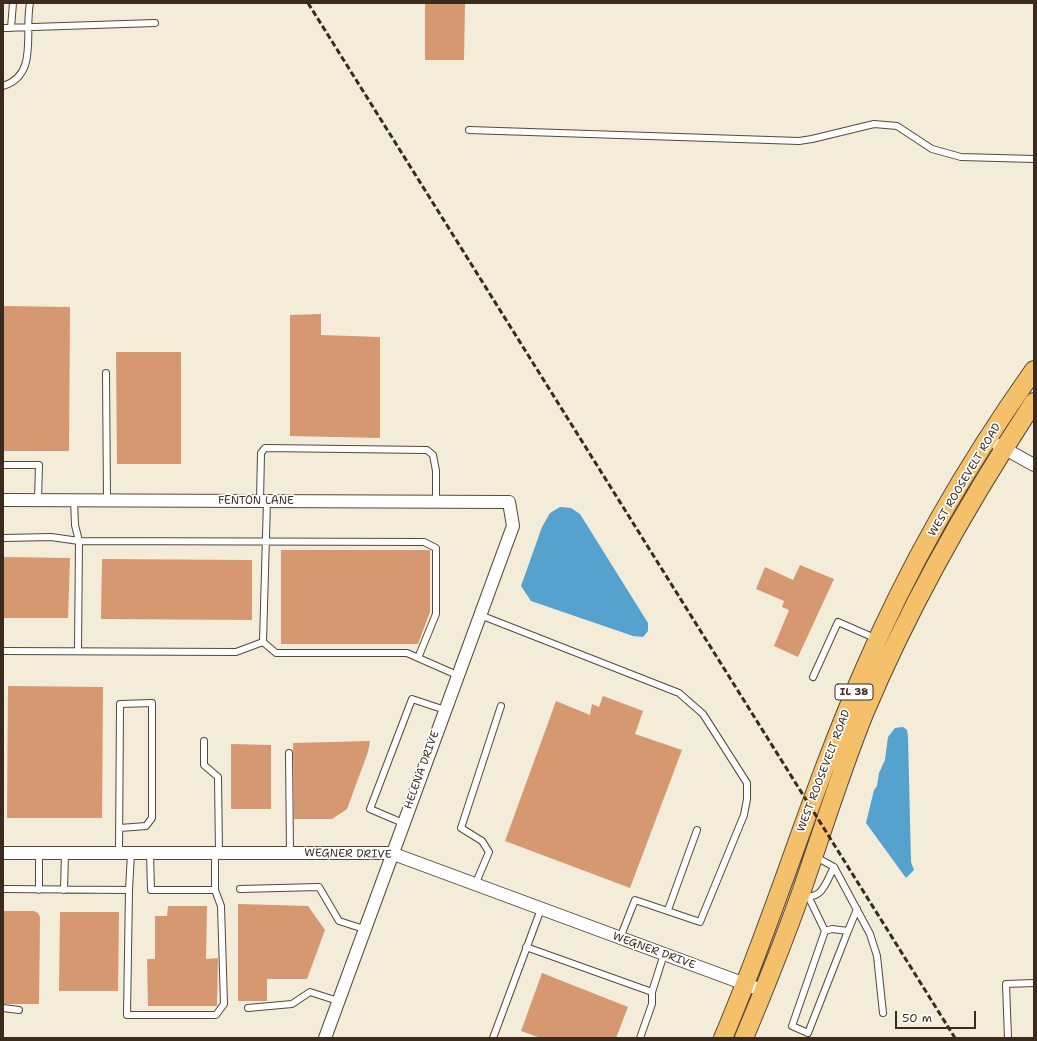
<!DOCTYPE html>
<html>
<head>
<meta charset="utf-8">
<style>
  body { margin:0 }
  #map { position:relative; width:1037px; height:1041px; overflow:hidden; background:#f3ecd9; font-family:"Shantell Sans",sans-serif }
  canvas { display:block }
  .frame { position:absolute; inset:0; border:4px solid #3b2a1e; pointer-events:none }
  .scale { position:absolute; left:895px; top:1011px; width:81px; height:18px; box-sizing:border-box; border:2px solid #3b2a1e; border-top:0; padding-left:5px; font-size:12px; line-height:14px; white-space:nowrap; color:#3b2a1e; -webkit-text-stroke:3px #fff; paint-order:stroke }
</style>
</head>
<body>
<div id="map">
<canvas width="1037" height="1041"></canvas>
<div class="frame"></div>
<div class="scale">50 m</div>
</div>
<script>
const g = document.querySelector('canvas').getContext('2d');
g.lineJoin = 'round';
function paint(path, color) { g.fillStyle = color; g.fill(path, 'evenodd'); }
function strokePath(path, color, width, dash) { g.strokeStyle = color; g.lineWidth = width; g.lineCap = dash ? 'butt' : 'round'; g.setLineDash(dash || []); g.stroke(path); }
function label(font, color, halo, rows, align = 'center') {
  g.font = font + ' "Shantell Sans",sans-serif'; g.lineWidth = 3.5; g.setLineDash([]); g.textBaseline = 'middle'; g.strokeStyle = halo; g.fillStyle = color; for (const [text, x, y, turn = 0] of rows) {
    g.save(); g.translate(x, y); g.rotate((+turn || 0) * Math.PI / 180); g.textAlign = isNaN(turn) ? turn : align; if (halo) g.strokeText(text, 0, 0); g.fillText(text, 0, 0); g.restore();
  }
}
const water = new Path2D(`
  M560,507L571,508L580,514L648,623V631L643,637L633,636L531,601L521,586L542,527L550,513Z
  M903,727L907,730L908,737L911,862L914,870L906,878L866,823L874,790L877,786L879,773L885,760L888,737L895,728Z`);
const building = new Path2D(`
  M425,3H465L464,60H425Z
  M3,306L70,307L69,451H3Z
  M321,314V335L380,337V438L290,436V315Z
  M116,352H181V464H117Z
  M281,550H430V612L418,644H281Z
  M3,557L70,558L68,618H3Z
  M102,559L252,560V620L101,619Z
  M800,565L834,579L798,657L774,646L789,610L782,607L784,601L756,589L765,567L793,580Z
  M8,686L103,687L102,818H7Z
  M603,696L643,711L635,734L682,750L630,888L505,841L556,701L590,715L592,704L599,707Z
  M370,741L368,752L347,809L332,819H294L293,743Z
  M231,744L271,745V809H231Z
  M238,904L308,906L325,930L307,979H267V1001H238Z
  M168,906H207L206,959L218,958L217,1006H148L147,959H155V916H167Z
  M3,911H34L38,913L40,917L39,1004H3Z
  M60,912H119L118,991H59Z
  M542,973L628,1007L616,1038H541L521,1031Z`);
const lane = new Path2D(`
  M3,28L155,23
  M11,28L13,3
  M3,86C39,75 24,33 30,3
  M469,130L799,141L812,139L874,124L897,126L932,149L961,157L1034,159
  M106,373L107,500
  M3,465H39L38,500
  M74,500L75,525L79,541L78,651
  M260,501L261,453L265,448L427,450L433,455L436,471V501
  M267,501L263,642L276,653H407L457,675
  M3,538L51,537L79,541L424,542L436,548V614L418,658
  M480,615L679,693L703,714L747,783V799L744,815L700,922L635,900L620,938
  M3,651L236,652L263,642
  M813,677L838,622L877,639
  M204,741V765L218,777L219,853
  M289,753L290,853
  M403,823L370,809L412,699L445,710
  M39,853V890
  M119,853L120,704L152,703V818L146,826L120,828
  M150,853L151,890H215
  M816,857L834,867L870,934L877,956L883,1013
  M475,885L489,852L482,841L461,828L501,706
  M3,889L129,890L131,853
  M240,889L319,887L339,921L364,929
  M64,890L65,853
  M129,890L127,1015H216L224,1004L221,906L215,890V853
  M801,895C822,902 826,882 834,867
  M809,898L825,931
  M668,910L697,830
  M848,931L808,1033L792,1026L825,931L832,929L848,931L857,909
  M526,947L652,992
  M3,1008L19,1010
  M248,1008L292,1004L310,992L338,1001
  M493,1038L541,909
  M640,1038L652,1004V992L664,954
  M1008,1038L1006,984L1034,983`);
const street = new Path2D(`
  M998,445L1034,465
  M3,500L509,502L513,526L325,1038
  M3,853H391L764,991`);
const primary = new Path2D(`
  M723,1038C775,917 811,791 864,670C909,565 968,463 1034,370
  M744,1038C765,988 785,938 803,887C823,829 841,771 864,714C910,604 969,501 1034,402`);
const rail = new Path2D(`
  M308,3L955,1038`);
const shields = [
  [854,692,38]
];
const shieldNames = [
  ["IL 38",854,692]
];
const streetNames = [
  ["WEST ROOSEVELT ROAD",965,480,-59],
  ["FENTON LANE",256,501],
  ["HELENA DRIVE",422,770,-70],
  ["WEST ROOSEVELT ROAD",824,771,-69],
  ["WEGNER DRIVE",348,854,1],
  ["WEGNER DRIVE",654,951,20]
];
paint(water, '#55a2ce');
paint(building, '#d59871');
strokePath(lane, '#57473a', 8);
strokePath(street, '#57473a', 14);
strokePath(primary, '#57473a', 20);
strokePath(lane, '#fff', 6);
strokePath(street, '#fff', 12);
strokePath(primary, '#f4c16a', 18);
strokePath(rail, '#3b2a1e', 3, [6, 3]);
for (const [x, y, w] of shields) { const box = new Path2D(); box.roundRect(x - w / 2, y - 8, w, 16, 3); g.fillStyle = '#fff'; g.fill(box); strokePath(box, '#3b2a1e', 1); }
label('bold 10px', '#3b2a1e', null, shieldNames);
label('11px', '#3b2a1e', '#fff', streetNames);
</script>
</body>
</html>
